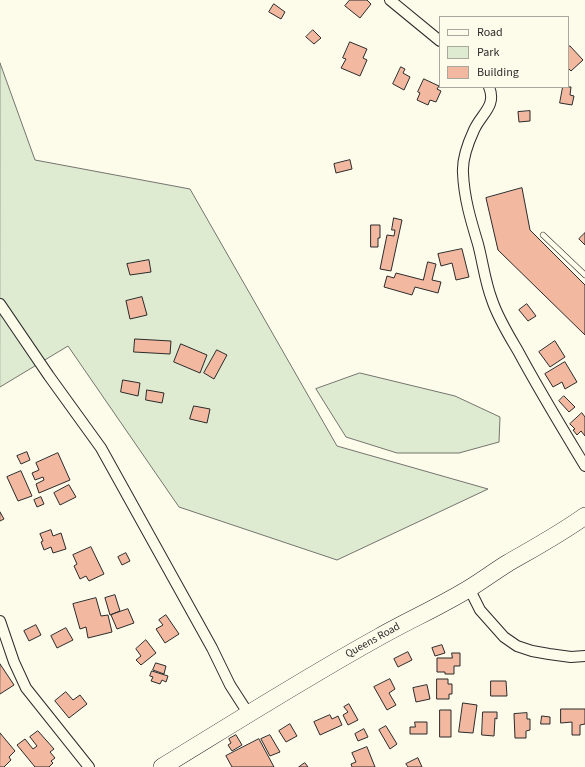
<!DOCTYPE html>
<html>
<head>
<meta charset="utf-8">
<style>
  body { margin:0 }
  #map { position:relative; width:585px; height:767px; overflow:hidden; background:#fdfbea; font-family:"Source Sans 3",sans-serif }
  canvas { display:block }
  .legend { position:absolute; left:439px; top:16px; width:130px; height:72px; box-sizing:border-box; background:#fdfbea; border:1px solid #a9a89e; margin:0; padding:5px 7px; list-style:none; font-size:12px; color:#2b2b2b }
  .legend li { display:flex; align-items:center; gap:8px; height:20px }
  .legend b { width:20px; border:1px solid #a9a89e }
</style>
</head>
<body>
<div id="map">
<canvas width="585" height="767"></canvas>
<ul class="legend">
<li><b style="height:5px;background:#fdfbea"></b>Road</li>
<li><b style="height:11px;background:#deebd1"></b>Park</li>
<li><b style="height:11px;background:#f2b8a0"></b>Building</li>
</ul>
</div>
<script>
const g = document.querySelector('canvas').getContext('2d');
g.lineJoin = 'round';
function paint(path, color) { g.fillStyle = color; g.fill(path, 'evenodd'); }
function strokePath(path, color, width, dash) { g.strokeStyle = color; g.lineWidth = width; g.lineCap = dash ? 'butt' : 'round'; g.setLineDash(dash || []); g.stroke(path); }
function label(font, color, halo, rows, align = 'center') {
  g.font = font + ' "Source Sans 3",sans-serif'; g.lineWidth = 3; g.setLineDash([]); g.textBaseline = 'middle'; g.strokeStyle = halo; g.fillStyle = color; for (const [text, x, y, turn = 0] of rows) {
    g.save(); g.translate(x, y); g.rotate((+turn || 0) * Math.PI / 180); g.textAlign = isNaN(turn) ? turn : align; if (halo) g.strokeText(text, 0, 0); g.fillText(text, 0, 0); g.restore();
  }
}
const green = new Path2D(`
  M0,63L35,160L190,189L337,446L488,489L337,560L179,507L68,346L0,387Z
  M360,373L455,396L500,417L499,442L459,453H397L346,437L316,389Z`);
const building = new Path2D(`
  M350,0H367L371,4L360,18L345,6Z
  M274,4L285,12L281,19L269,12Z
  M313,30L321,38L314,44L306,37Z
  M350,42L367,49L363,58L367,60L360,76L341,68L346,59L343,58Z
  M570,46L583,60L571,71L568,68V48Z
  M401,67L405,69L403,73L410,77L404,90L393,84Z
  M424,79L439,86L437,89L441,91L436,102L430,100L428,105L417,100L420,93L418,92Z
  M563,87H571L570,95L574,96L572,105L560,103Z
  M530,111V121L519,122L518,112Z
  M350,160L352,169L336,173L334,164Z
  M522,188L530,230L585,285V335L498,250L486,198Z
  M394,218L402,220L391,271L380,269L387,235L394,236L395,230H392Z
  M371,225H380V238H378V247H371Z
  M585,233V245L579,239Z
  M462,249L469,277L456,280L452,263L441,266L438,254Z
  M149,260L151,272L130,275L127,264Z
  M428,262L436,264L432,280L441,282L438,293L415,287L412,295L384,287L387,276L394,278L396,273L423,280Z
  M142,297L147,315L130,319L126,301Z
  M527,304L536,316L528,321L519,310Z
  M135,339L171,341L170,354L134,352Z
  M555,341L565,357L550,367L539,352Z
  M181,344L207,355L200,373L174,362Z
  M217,350L227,355L214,379L204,373Z
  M565,362L577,382L565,389L562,382L553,387L545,374Z
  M123,380L140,383L138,396L121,392Z
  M147,390L164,393L162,403L146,400Z
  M564,396L575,407L569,412L559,401Z
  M194,406L210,409L207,423L190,419Z
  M582,413L585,417V436L581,431L577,435L573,430L575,429L570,424Z
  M27,452L30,460L21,464L17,456Z
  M58,453L70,480L39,493L36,484L44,480L43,477L35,480L32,473L39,470L36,463Z
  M21,471L32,496L18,501L7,477Z
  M69,485L76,497L60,505L54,493Z
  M41,497L44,504L37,507L34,500Z
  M0,512L4,519L0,521Z
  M51,530L53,536L61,533L66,549L53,553L51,547L44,550L41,542L43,541L40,534Z
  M91,547L104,574L89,581L86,576L80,579L74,566L77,564L73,555Z
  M126,553L130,561L122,565L118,557Z
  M115,595L120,611L110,615L105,598Z
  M96,598L101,616L108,615L112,632L88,638L86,627L80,629L73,604Z
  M128,609L134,623L117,629L111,615Z
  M166,615L179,634L165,643L156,629L163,625L159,620Z
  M36,625L41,635L29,641L24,631Z
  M66,628L73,640L57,648L51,636Z
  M146,640L156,653L141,665L136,660L141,656L136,649Z
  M442,645L445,653L435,656L432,648Z
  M408,652L412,660L398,667L394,659Z
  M452,653H460V666H454V674H445V672H437V658H452Z
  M156,663L166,666L164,674L153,670Z
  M0,664L14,685L0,694Z
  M152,671L168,676L166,682L162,680L160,684L151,681L153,677L150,676Z
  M390,679L395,689L389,693L396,705L387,710L374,687Z
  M437,679H448V684H452V694H449V699H437Z
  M491,681H506L507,696H491Z
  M427,685L430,699L416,702L413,688Z
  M66,692L73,700L80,695L87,704L69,718L55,701Z
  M463,703L477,705L473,733L459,732Z
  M349,704L358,720L348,725L343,715L348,712L344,707Z
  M561,709H585V724L580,725V735H572V722L561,723Z
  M440,710H451V737H440Z
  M483,712H497V719L495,718L494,736L482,735Z
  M527,713V719H530V730L526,731V738H515L514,714Z
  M330,715L332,719L338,716L342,725L320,735L314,722Z
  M542,716L550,717V724H541Z
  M415,722H427V734H410V727H415Z
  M290,724L297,736L286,742L279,731Z
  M386,726L397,744L390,749L379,730Z
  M364,729L368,737L358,741L355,734Z
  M38,731L54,749L50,752L55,758L51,761L53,763L49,767H35L17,745L25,739L33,749L37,746L30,737Z
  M0,733L15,751L9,757L11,760L4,767H0Z
  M236,735L242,745L232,751L228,745L231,743L229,739Z
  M270,735L280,752L270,756L261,739Z
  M259,739L274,767H232L226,756Z
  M367,747L375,767H352L351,764L356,762L352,753Z
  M418,758L422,767H408L406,764Z
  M305,763L308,767H299Z`);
const lane = new Path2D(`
  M543,235L585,275`);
const street = new Path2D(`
  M390,0L440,41
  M489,87C497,106 481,114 474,130C468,143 462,159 463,173C464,198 471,221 478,244C483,263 485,282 492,300C498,318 508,334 518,351C539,390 562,428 585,466
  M0,304L49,376L101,448L212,648L230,685L248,713
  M469,588L480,610L504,637L517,646L532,651L549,654L571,657L585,656
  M0,621L14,662L26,688L89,767`);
const highway = new Path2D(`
  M162,767C234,723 305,678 379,637C409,620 441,606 470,588C483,580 495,571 508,563C534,548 560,534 585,516`);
const streetNames = [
  ["Queens Road",373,641,-29]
];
paint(green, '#deebd1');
strokePath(green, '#74746e', 1);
paint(building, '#f2b8a0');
strokePath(building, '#2b2b2b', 1);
strokePath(lane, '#2b2b2b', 6);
strokePath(street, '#2b2b2b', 12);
strokePath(highway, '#2b2b2b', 18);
strokePath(lane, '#fdfbea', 5);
strokePath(street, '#fdfbea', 10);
strokePath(highway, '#fdfbea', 17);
label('11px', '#2b2b2b', '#fdfbea', streetNames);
</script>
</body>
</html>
